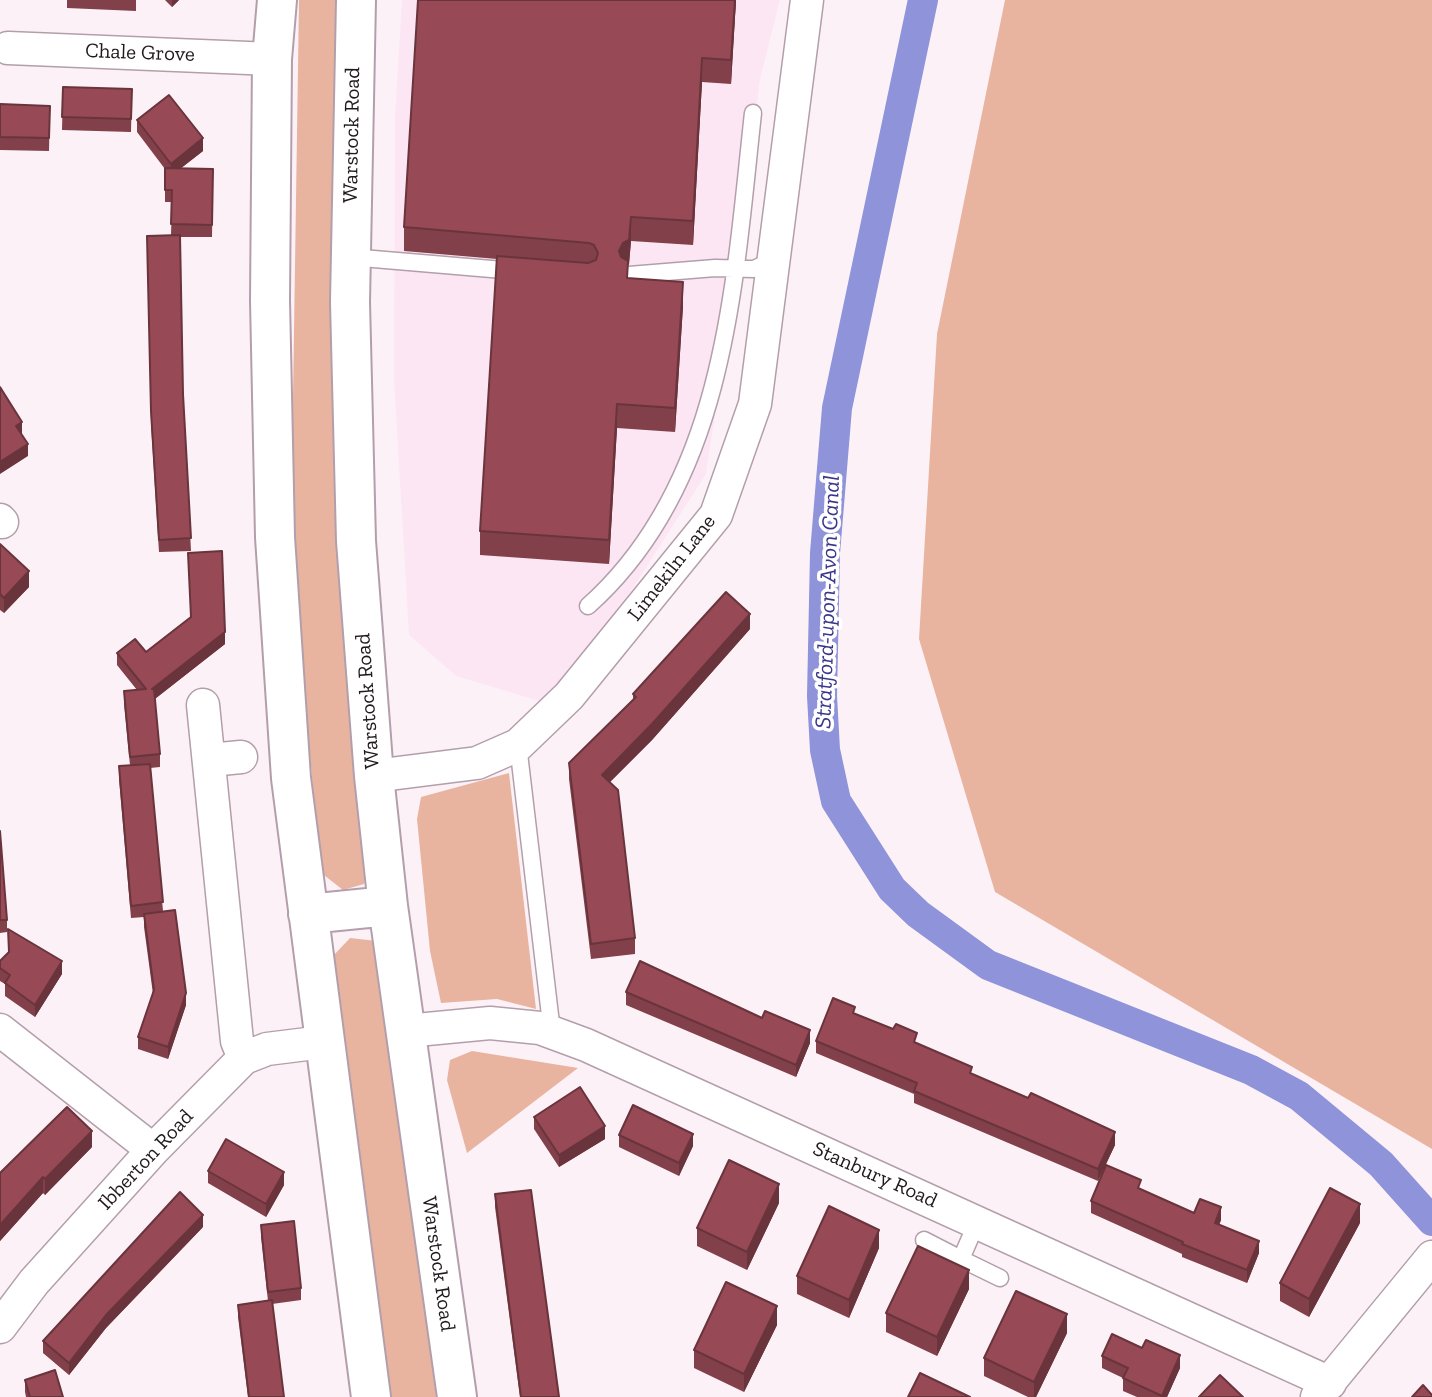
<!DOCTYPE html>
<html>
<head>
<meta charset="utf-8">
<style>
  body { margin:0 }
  canvas { display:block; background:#fdf1f8 }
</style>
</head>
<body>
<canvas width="1432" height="1397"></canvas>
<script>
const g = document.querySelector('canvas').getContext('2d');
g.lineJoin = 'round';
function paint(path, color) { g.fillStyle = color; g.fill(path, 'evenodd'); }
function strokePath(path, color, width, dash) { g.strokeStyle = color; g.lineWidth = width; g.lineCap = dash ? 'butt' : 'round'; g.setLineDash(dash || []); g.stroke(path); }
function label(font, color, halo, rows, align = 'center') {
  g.font = font + ' "Zilla Slab",serif'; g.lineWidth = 7; g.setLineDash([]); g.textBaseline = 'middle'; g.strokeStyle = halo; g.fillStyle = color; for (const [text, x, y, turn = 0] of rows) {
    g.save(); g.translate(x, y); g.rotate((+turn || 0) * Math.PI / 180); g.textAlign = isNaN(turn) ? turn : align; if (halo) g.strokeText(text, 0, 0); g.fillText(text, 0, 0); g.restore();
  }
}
const built = new Path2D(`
  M402,0H780L760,80L739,257L706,474L631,591L546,703L456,676L409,635L394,381L395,116Z`);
const green = new Path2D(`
  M299,0H345L339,418L349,699L367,858L364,884L343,890L320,872L291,530Z
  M1005,0H1432V1149L995,892L919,639L937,334Z
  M509,773L536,1009L497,999L441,1003L430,951L417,819L421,797Z
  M350,938L377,941L436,1397H390L332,957Z
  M472,1051L578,1068L467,1153L447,1080L450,1060Z`);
const canal = new Path2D(`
  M923,0L837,408L825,553L822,696L825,750L836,801L892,889L918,914L988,965L1251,1070L1299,1096L1381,1164L1432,1221`);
const service = new Path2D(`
  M350,257L515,271
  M629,275L715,268L754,269L771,261
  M588,606C726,483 734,285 753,113
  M518,745L552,1032
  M977,1222L961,1259L1000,1278
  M924,1240L961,1259`);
const minor = new Path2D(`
  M8,48L272,59
  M0,520L2,522
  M203,705L237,1041L244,1058
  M210,760L241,757
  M374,776L477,763L518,745L569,696L716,515L755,404L807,0
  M0,1030L153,1150
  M406,1031L490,1023L540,1028L586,1045L1330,1383
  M0,1327L34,1282L153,1150L244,1058L267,1049L323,1042
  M1317,1397L1432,1257`);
const tertiary = new Path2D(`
  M277,0L272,59L270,300L275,537L291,778L371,1397
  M356,0L350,302L356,541L374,776L388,906L457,1397
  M308,914L388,906`);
const wall = new Path2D(`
  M67,0H136V11L67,8Z
  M165,0H179L172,7Z
  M736,0L731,84L702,82L693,245L631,241L629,264L628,265V279L683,306L675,432L617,428L609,564L480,555V531L497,259L404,251V227Z
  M63,87L132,89L131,132L62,130Z
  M0,104L50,106L49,151L0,150Z
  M137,120L203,151L181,168L213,169L212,237H180L183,394L191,551L159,552L151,424L147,236L171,235L172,202H165V169L137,132Z
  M0,544L29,587L4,613L0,610Z
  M188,553L225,644L155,699L160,754V767L150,768L163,911L186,1005L168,1059L138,1049V1037L153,994L144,927V917L131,918L119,779V766L130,765L124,704V691L137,690L117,665V653L146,652L191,617Z
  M750,629L652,740L610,782L635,938V954L591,959L569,779V763L633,700V694Z
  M0,831L7,920V932L0,933Z
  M0,961L62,974L35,1017L5,996V984L0,981Z
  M626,992L762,1018L810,1043L796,1077L626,1005Z
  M855,1014L917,1043L972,1074L1115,1145L1098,1181L914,1103V1094L816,1053V1041Z
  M534,1117L605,1139L559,1167L534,1129Z
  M619,1135L693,1146L679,1176L619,1147Z
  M92,1147L45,1195L43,1193L0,1241V1173Z
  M208,1171L284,1185L266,1217L208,1183Z
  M1141,1190L1194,1213L1221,1220L1219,1225L1259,1253L1247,1283L1182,1257V1254L1091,1213V1201Z
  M495,1194L559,1397H520L495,1207Z
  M779,1203L747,1270L697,1246V1228Z
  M1360,1223L1309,1317L1280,1301V1283Z
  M261,1225L301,1288V1300L272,1304L284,1397H248L238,1317V1305L268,1301L261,1237Z
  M203,1227L106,1328L69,1375L43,1353V1341Z
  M879,1248L849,1318L797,1294V1276Z
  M969,1289L937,1356L886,1332V1313Z
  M777,1325L744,1392L694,1368V1350Z
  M1067,1333L1036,1397H1028L984,1376V1358Z
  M1102,1356L1180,1368L1167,1397H1137L1123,1391V1378L1102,1368Z
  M25,1380L63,1397H26L25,1392Z`);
const shadedWall = new Path2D(`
  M172,0H179L172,7Z
  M735,0H736L731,84V60Z
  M702,58V82L693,245V221Z
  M203,138V151L171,176V164Z
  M631,217V241L629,264L628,265V285L619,251Z
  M683,282V306L675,432V408Z
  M617,404V428L609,564V540Z
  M22,422V434L16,438V426Z
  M28,444V456L0,474V462Z
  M29,571V587L4,613V598Z
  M750,614V629L652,740L602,790V775Z
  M225,632V644L152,701V689Z
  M62,961V974L35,1017V1005Z
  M186,993V1005L168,1059V1047Z
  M810,1030V1043L796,1077V1065Z
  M605,1126V1139L559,1167V1155Z
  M92,1131V1147L45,1195V1179Z
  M1115,1132V1145L1098,1181V1169Z
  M693,1134V1146L679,1176V1163Z
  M284,1172V1185L266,1217V1204Z
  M43,1177V1193L0,1241V1225Z
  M779,1184V1203L747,1270V1252Z
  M1360,1204V1223L1309,1317V1299Z
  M1221,1207V1220L1215,1235V1223Z
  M203,1215V1227L106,1328L69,1375V1363L106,1315Z
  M879,1230V1248L849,1318V1300Z
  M1259,1241V1253L1247,1283V1270Z
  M969,1270V1289L937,1356V1337Z
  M777,1306V1325L744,1392V1374Z
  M1067,1314V1333L1036,1397H1034V1382Z
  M1180,1355V1368L1167,1397H1162Z`);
const building = new Path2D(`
  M418,0H735L731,60L702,58L693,221L631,217L629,240L623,243L619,251L621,257L628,261L627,278L683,282L675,408L617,404L609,540L480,531L497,256L588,263L596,260L598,253L594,245L589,243L404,227Z
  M63,87L132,89L131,119L62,117Z
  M169,95L203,138L171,164L137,120Z
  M0,104L50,106L49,138L0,137Z
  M165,168L213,169L212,225L171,224L172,190H165Z
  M180,235L183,394L191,538L159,540L151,411L147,236Z
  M0,387L22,422L16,426L28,444L0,462Z
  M0,544L29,571L4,598L0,594Z
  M222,551L225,632L152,689H154L160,754L130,757L124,691L146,689L117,653L135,639L146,652L191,617L188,553Z
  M726,592L750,614L652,724L602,775L618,790L635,938L591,944L569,763L636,697L633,694Z
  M150,764L163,902L131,906L119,766Z
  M0,831L7,920H0Z
  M175,910L186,993L168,1047L138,1037L154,990L144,914Z
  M8,929L62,961L35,1005L5,983L10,975L0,968V961L9,952Z
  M640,961L762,1018L765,1011L810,1030L796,1065L626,992Z
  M833,998L855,1007L853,1013L893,1029L896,1024L917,1033L914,1042L972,1067L970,1073L1028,1098L1031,1093L1115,1132L1098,1169L914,1091L917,1083L816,1041Z
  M580,1087L605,1126L559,1155L534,1117Z
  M633,1105L693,1134L679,1163L619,1135Z
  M67,1107L92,1131L45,1179L43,1177L0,1225V1173Z
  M226,1139L284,1172L266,1204L208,1171Z
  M729,1160L779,1184L747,1252L697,1228Z
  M1106,1165L1141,1180L1138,1188L1194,1213L1200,1199L1221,1207L1215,1223L1259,1241L1247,1270L1182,1244L1183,1242L1091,1201Z
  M1330,1188L1360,1204L1309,1299L1280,1283Z
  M531,1190L559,1397H521L495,1194Z
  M180,1192L203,1215L106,1315L69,1363L43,1341Z
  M829,1206L879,1230L849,1300L797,1276Z
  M294,1221L301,1288L268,1292L261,1225Z
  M918,1246L969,1270L937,1337L886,1313Z
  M726,1282L777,1306L744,1374L694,1350Z
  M1016,1291L1067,1314L1034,1382L984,1358Z
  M272,1300L284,1397H249L238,1305Z
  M1112,1334L1142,1348L1146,1340L1180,1355L1162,1396L1123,1378L1128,1368L1102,1356Z
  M55,1370L63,1397H30L25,1380Z
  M920,1373L970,1397H908Z
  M1220,1375L1243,1397H1199Z
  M1423,1385L1432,1395V1397H1412Z`);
const streetNames = [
  ["Chale Grove",140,53,2],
  ["Warstock Road",352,135,-89],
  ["Limekiln Lane",672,568,-52],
  ["Warstock Road",368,701,-94],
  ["Ibberton Road",146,1160,-47],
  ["Stanbury Road",875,1175,24],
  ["Warstock Road",438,1264,82]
];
const waterNames = [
  ["Stratford-upon-Avon Canal",828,602,-88]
];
paint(built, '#fce6f3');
paint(green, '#e8b4a0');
strokePath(canal, '#8e93da', 30);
strokePath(service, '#b39fab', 19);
strokePath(minor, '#b39fab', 35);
strokePath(tertiary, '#b39fab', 42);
strokePath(service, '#fff', 16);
strokePath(minor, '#fff', 32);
strokePath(tertiary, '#fff', 38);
paint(wall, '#82404a');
paint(shadedWall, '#6a343c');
paint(building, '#974a56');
strokePath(building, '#6a343c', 2);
label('21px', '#20191d', '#fff', streetNames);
label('italic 23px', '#393689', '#fff', waterNames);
</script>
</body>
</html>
